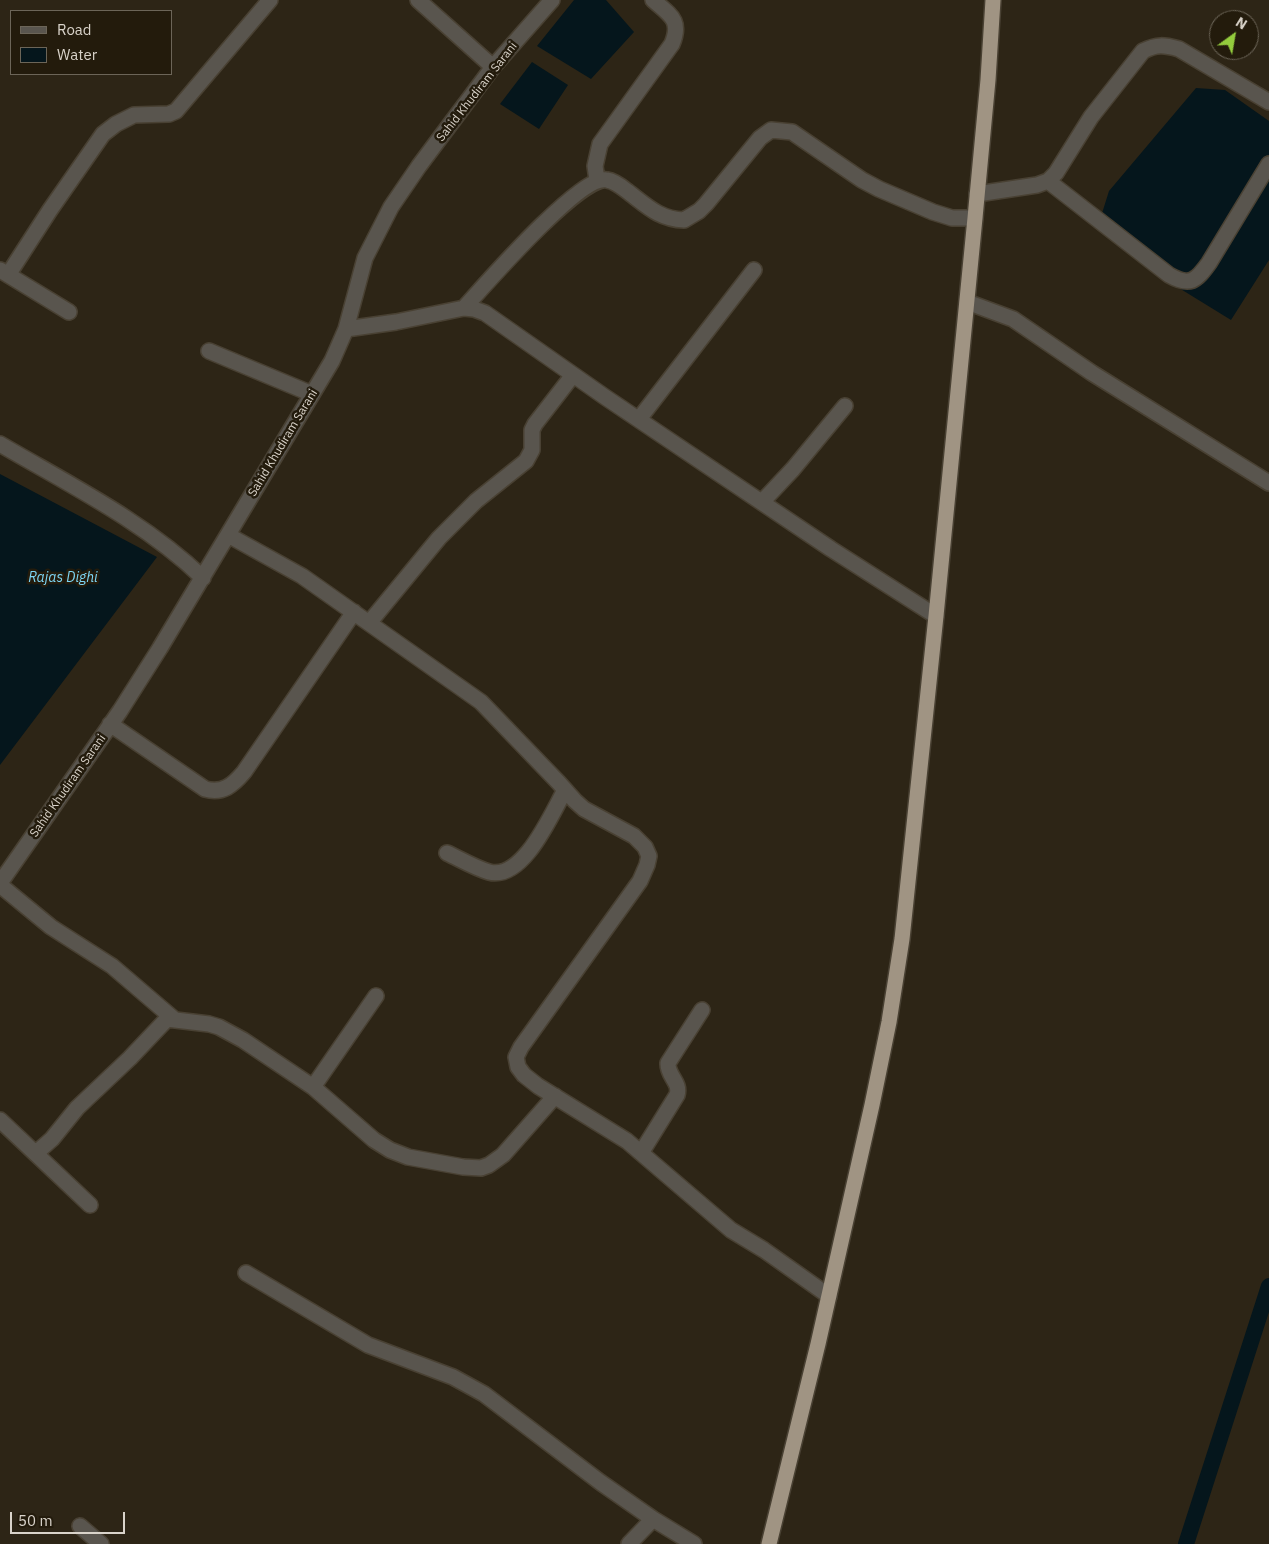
<!DOCTYPE html>
<html>
<head>
<meta charset="utf-8">
<style>
  body { margin:0 }
  #map { position:relative; width:1269px; height:1544px; overflow:hidden; background:#2d2516; font-family:"IBM Plex Sans",sans-serif }
  canvas { display:block }
  .legend { position:absolute; left:10px; top:10px; width:162px; height:65px; box-sizing:border-box; background:#231b0c; border:1px solid #6c6558; margin:0; padding:6px 9px; list-style:none; font-size:15px; color:#d9d3ca }
  .legend li { display:flex; align-items:center; gap:10px; height:25px }
  .legend b { width:25px; border:1px solid #6c6558 }
  .north { position:absolute; left:1209px; top:10px; width:50px; height:50px; box-sizing:border-box; background:#231b0c; border:1px solid #6c6558; border-radius:50%; rotate:32deg; font-size:14px; font-weight:700; line-height:20px; text-align:center; color:#d9d3ca }
  .north::after { content:''; display:block; margin:auto; width:18px; height:22px; background:#94cc3d; clip-path:polygon(50% 0,100% 100%,50% 72%,0 100%) }
  .scale { position:absolute; left:10px; top:1512px; width:115px; height:22px; box-sizing:border-box; border:2px solid #d9d3ca; border-top:0; padding-left:6px; font-size:15px; line-height:18px; white-space:nowrap; color:#d9d3ca; -webkit-text-stroke:4px #231b0c; paint-order:stroke }
</style>
</head>
<body>
<div id="map">
<canvas width="1269" height="1544"></canvas>
<ul class="legend">
<li><b style="height:6px;background:#59554e"></b>Road</li>
<li><b style="height:14px;background:#05161c"></b>Water</li>
</ul>
<div class="north">N</div>
<div class="scale">50 m</div>
</div>
<script>
const g = document.querySelector('canvas').getContext('2d');
g.lineJoin = 'round';
function paint(path, color) { g.fillStyle = color; g.fill(path, 'evenodd'); }
function strokePath(path, color, width, dash) { g.strokeStyle = color; g.lineWidth = width; g.lineCap = dash ? 'butt' : 'round'; g.setLineDash(dash || []); g.stroke(path); }
function label(font, color, halo, rows, align = 'center') {
  g.font = font + ' "IBM Plex Sans",sans-serif'; g.lineWidth = 5; g.setLineDash([]); g.textBaseline = 'middle'; g.strokeStyle = halo; g.fillStyle = color; for (const [text, x, y, turn = 0] of rows) {
    g.save(); g.translate(x, y); g.rotate((+turn || 0) * Math.PI / 180); g.textAlign = isNaN(turn) ? turn : align; if (halo) g.strokeText(text, 0, 0); g.fillText(text, 0, 0); g.restore();
  }
}
const water = new Path2D(`
  M574,0H606L634,32L591,79L537,46Z
  M532,62L568,85L539,129L500,104Z
  M1196,88L1225,90L1269,121V260L1231,320L1166,280L1098,226L1109,191Z
  M0,474L157,557L0,765Z`);
const canal = new Path2D(`
  M1186,1544L1269,1286`);
const street = new Path2D(`
  M418,0L493,67
  M597,180L595,166L600,144L672,44C682,20 670,15 653,0
  M1048,181L1169,275C1190,287 1196,281 1209,263L1269,164
  M977,194L1037,185L1048,181L1056,173L1091,117L1143,51C1157,44 1164,45 1179,49L1269,102
  M0,270L69,312
  M8,275L50,210L103,134L116,124L134,115L169,114L176,111L270,0
  M967,302L1013,319L1092,373L1269,483
  M464,308C484,286 581,174 607,180C614,181 622,187 627,191C647,206 659,219 684,220L699,211L706,204L760,138L771,130L792,132L862,180L879,189L933,212L952,218H975
  M346,329L396,322L464,308L474,309L485,313L605,397L831,549L936,616
  M209,351L312,394
  M639,419L754,270
  M0,444C70,485 145,522 203,578
  M762,502L793,469L845,406
  M228,535L302,576L481,702L559,783L575,801L584,809L634,836L645,847L649,856L647,865L640,881L521,1047L516,1057L518,1067L524,1075L538,1086L627,1141L731,1230L764,1250L829,1296
  M369,623L439,538L476,501L526,461L532,450V430L535,424L573,375
  M110,724L205,789C223,794 233,785 244,772L354,612
  M447,853C460,859 475,868 489,872C523,881 551,815 565,790
  M0,883L120,711L160,648L332,361L346,329L365,258L391,207L419,166L493,67L552,0
  M0,885L51,927L112,966L175,1020
  M313,1087L376,996
  M0,1120L90,1205
  M36,1153L52,1139L77,1108L130,1058L167,1019L209,1024L219,1027L243,1040L313,1087L374,1140L390,1150L408,1157L463,1167L481,1168L489,1165L503,1155L555,1096
  M641,1153L677,1095C681,1082 667,1076 668,1063L702,1010
  M246,1273L368,1345L453,1377L484,1394L600,1482L653,1519L694,1544
  M80,1526L101,1544
  M629,1544L653,1519`);
const highway = new Path2D(`
  M769,1544L818,1344L872,1105L889,1022L902,939L936,616L975,218L988,80L993,0`);
const streetNames = [
  ["Sahid Khudiram Sarani",477,92,-52],
  ["Sahid Khudiram Sarani",283,443,-59],
  ["Sahid Khudiram Sarani",68,786,-55]
];
const waterNames = [
  ["Rajas Dighi",63,578]
];
paint(water, '#05161c');
strokePath(canal, '#05161c', 16);
strokePath(street, '#494133', 18);
strokePath(highway, '#494133', 18);
strokePath(street, '#59554e', 15);
strokePath(highway, '#a09483', 15);
label('12px', '#d9d3ca', '#231b0c', streetNames);
label('italic 14px', '#7dd5f4', '#231b0c', waterNames);
</script>
</body>
</html>
